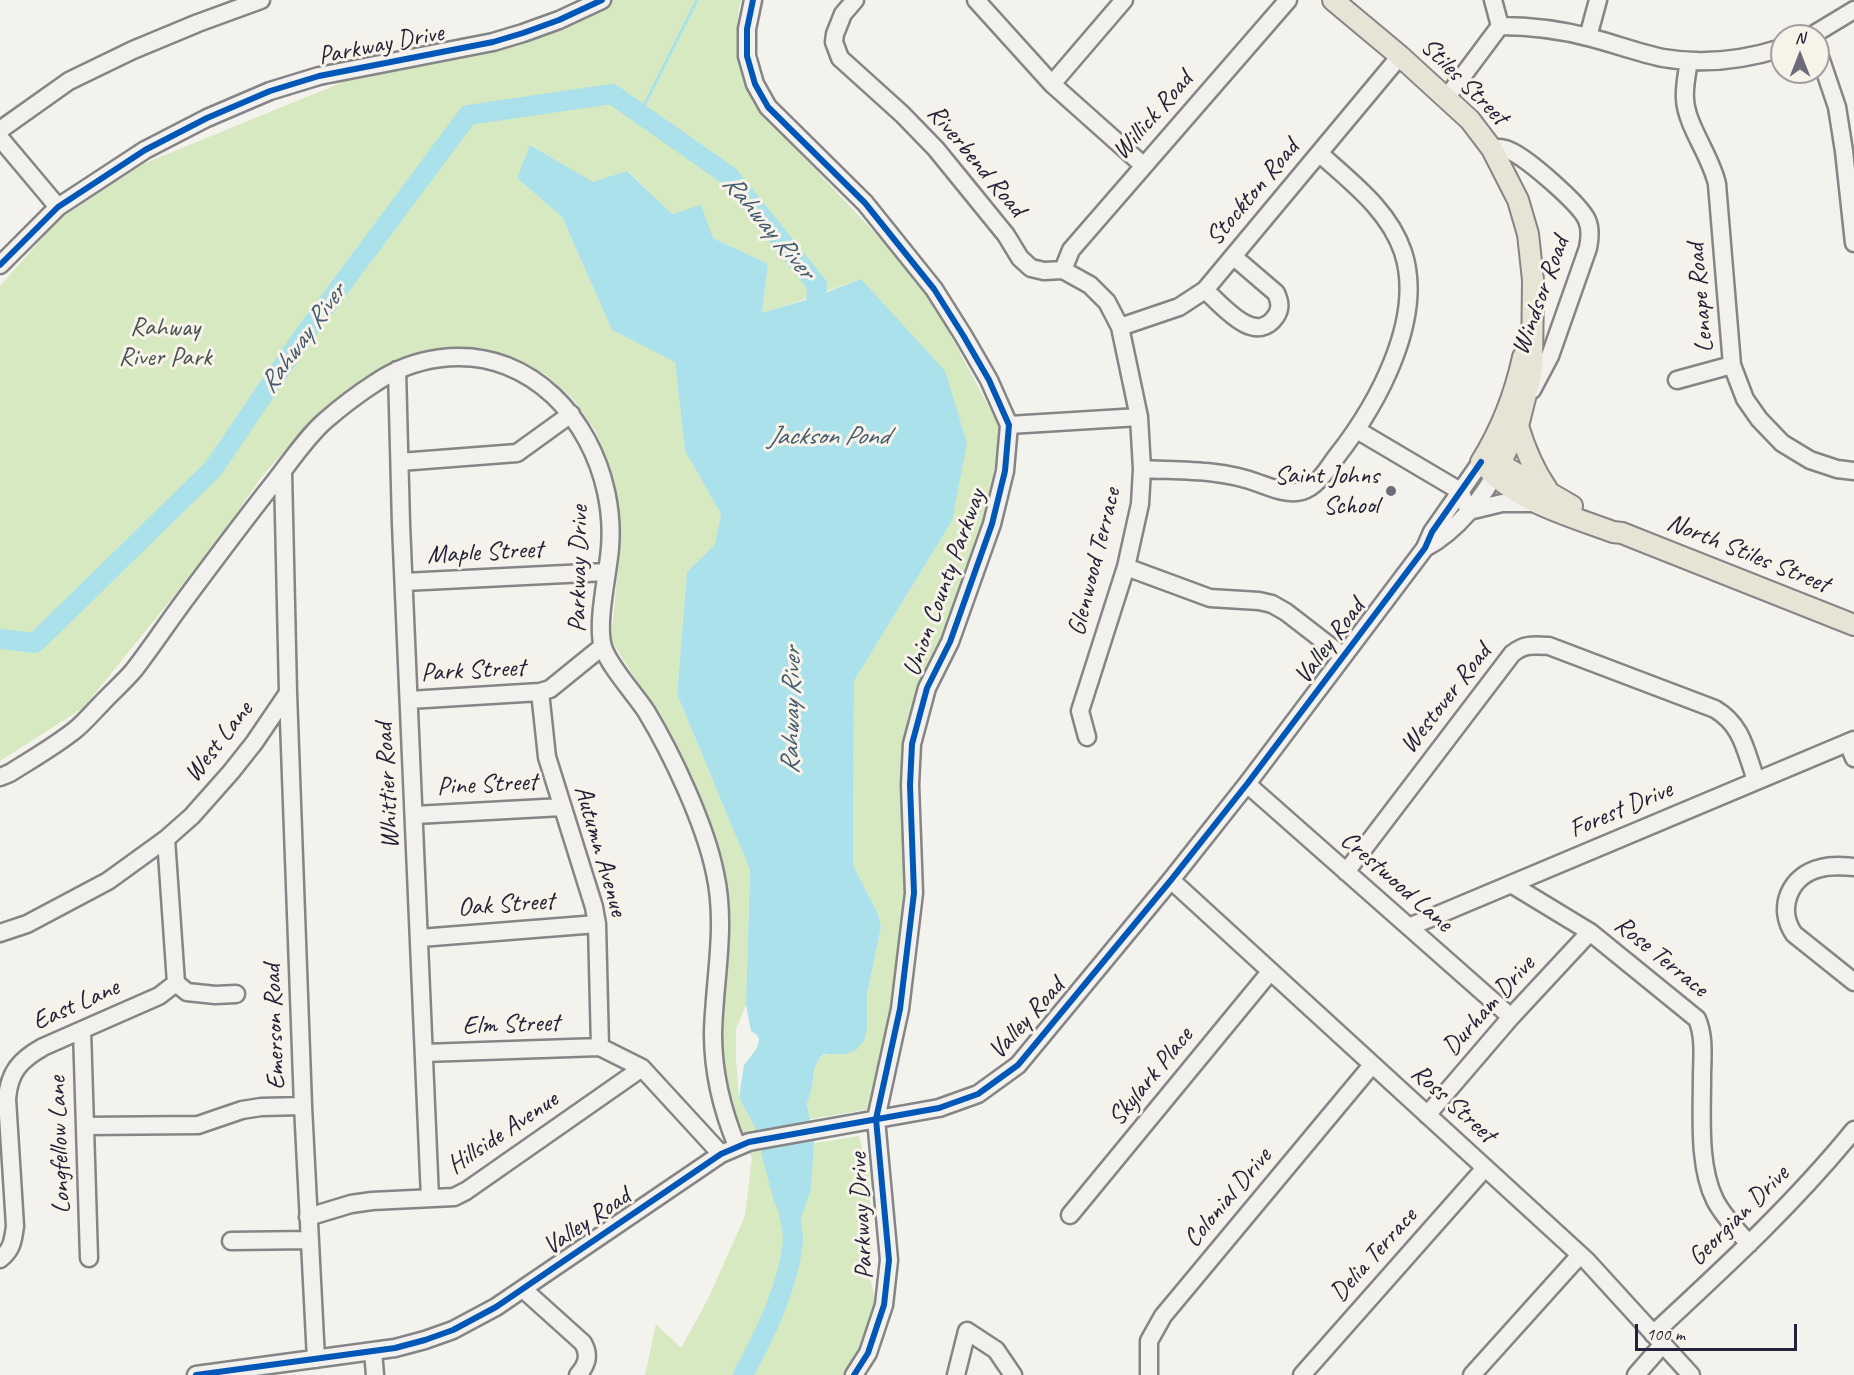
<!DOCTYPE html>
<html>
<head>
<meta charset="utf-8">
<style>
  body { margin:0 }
  #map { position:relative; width:1854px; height:1375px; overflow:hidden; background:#f4f2ec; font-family:Caveat,sans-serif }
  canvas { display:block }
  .north { position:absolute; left:1770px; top:24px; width:60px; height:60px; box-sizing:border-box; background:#f7f3e8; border:2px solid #a29fa3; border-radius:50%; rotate:0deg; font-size:16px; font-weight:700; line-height:24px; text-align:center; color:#22223b }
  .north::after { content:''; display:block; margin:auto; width:21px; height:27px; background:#6c6b79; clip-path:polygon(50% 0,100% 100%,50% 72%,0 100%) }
  .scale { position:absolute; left:1635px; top:1324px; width:162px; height:27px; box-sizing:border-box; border:3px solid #22223b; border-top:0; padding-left:8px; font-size:18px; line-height:21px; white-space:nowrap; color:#22223b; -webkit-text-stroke:4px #f7f3e8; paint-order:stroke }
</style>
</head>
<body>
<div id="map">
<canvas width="1854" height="1375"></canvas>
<div class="north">N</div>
<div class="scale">100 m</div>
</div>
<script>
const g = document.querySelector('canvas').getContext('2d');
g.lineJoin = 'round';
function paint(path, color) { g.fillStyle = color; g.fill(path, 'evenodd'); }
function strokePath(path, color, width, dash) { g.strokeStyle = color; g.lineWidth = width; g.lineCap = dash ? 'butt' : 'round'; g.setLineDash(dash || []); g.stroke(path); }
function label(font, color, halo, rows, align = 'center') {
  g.font = font + ' Caveat,sans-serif'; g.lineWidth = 6; g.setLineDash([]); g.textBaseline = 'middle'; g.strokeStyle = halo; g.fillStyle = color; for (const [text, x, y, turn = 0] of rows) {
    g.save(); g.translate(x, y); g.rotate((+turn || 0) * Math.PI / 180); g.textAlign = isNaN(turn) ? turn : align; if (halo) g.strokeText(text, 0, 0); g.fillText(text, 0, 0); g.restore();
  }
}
const green = new Path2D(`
  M611,0H741C730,39 746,79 763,114L924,285L1002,432L984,515L950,631L918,697L909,915L876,1108L810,1119L807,1104L812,1088L814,1070L820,1057L830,1053L867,1029V995L881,927L878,914L853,865L854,681L952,521L861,279L762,314L768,264L713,238L672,215L628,171L593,183L531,145L517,178L562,217L612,330L675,361L685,451L721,514L716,545L687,572L677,694L750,870L746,1005L736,1029V1059L739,1098L755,1125L760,1152L859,1136L869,1174L872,1246L868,1269L875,1300L851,1375H645L656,1324L681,1348L708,1299L745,1216L752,1158L727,1097L720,1062L725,887L720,858L653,707L611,640L620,548L609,468L595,430L573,399L545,374L506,355L471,349L434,350L390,366L353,386L307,425L259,480L216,544L83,708L0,761V286L59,219L143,164L343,82L419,64L485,52L546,31L601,7Z`);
const water = new Path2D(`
  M530,145L593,182L627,171L672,214L701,205L713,238L768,264L762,313L812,298L861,279L945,371L967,443L952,521L854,681L853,865L878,914L881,927L867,995V1029L864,1041L856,1050L846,1054H825L820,1057L814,1070L812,1088L807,1104L814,1142L811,1189L793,1240L774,1202L754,1125L739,1098L744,1065L757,1048L759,1040L757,1035L751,1031L746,1005L750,870L677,694L687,572L715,545L721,514L685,451L675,362L612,330L562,217L517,178Z`);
const stream = new Path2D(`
  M640,114L697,0`);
const river = new Path2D(`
  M0,639L35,643L213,469L299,342L468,115L612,94L729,176L817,285L815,321
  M743,1375C765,1334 788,1289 793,1241C793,1232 791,1222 789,1214`);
const minor = new Path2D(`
  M753,0L747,29V56L755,84L768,107L865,203L934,289L963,335L989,380L1009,425L1005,471L992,524L950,642L927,688L912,744L910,785L914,893L900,1009L876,1119L889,1260L884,1305L868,1353L854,1375
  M855,0L843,14L835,34L834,42L840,58L902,114L936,149L1006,235L1020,258L1031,268L1044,271L1063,270L1090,285L1107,302L1120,327L1139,417L1142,469L1140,504L1126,567L1080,711L1087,737
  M976,0L1052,84L1144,166
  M1493,0L1500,26
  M1500,26C1530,26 1562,30 1592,38C1615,44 1639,53 1663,58C1703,65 1744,60 1782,48
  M1811,36L1854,10
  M1588,37L1598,0
  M1818,51L1837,107L1844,151L1854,243
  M1689,61C1687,73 1684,87 1685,99C1686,125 1711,156 1717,184L1732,365L1745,399L1759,419L1782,443L1810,460L1837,469L1854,471
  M1052,84L1124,0
  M1447,97L1500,26
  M0,130L69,81L133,50L198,23L261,0
  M0,138L58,207
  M1492,149C1499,147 1504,148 1510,151C1527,158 1580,204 1587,220C1591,229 1590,238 1588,248L1550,356L1532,390
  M0,265L58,207L145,150L207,118L270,91L319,76L493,42L523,33L559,20L602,0
  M1063,270L1071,250L1288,0
  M1205,290C1222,305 1255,347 1276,316C1281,308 1280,302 1276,293L1234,257
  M1120,327L1179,307L1205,290L1400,56
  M397,370L401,524L430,1198
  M1677,380L1732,365
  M1009,425L1139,417
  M1357,430L1460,491L1469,511L1502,503H1535
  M400,462L517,453L571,414
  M1142,469C1182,471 1221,469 1258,483C1272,488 1288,495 1302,491C1318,486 1327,469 1337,456C1377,405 1425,319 1403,252C1389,210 1351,182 1319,153
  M1425,548C1457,531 1484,497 1500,465
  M1126,567L1210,598L1259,601L1272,604L1286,612L1343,656
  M404,582L606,572
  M603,646L550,689L540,692L547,757L594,907L597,924L600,1047L642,1068L721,1154
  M288,693L303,1106L316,1359
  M409,700L540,692
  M1848,743L1854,758
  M0,777L10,773C32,759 55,746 75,730C85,722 93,712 102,703C112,692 124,682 134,670C151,648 167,624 184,601C213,562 242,523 272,485C288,465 307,436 326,420C341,407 358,394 375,383C413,357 464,349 507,366C577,394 616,475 610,548C608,574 596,623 603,647C609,666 634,693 646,711C672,754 705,824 715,873C727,926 714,981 713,1034C713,1074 722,1110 737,1146
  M1247,784L1511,1017
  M415,815L562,807
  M166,839L176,983
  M1854,867C1843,866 1832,865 1821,868C1790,875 1776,908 1794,934L1854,982
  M1346,872L1512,654C1524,644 1533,645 1549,646L1715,709C1743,726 1745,750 1756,780
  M1171,880L1587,1261L1691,1375
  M1511,884L1590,932L1697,1019C1705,1037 1702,1059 1702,1078C1702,1116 1698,1166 1715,1200C1723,1216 1738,1231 1749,1244
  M1409,927L1854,740
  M0,933L27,924L108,881L166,839L192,816L231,772L254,743L288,693L283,472
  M420,938L597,924
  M176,983L187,992L215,995L236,994
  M82,1030L89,1258
  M424,1053L600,1047
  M1427,1115L1511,1017L1590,932
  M85,1126L198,1125L242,1110L261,1107L303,1106
  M1070,1215L1270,972
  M308,1217L351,1204L372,1201L454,1197L466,1191L642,1068
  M231,1241L310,1240
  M0,1259C12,1250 13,1241 15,1226L7,1099C9,1072 20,1060 43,1047L159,996L176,983
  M523,1289L583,1343C590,1355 587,1365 578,1375
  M1653,1334C1724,1268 1793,1205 1854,1130
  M373,1351L375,1375
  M196,1375L395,1348L425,1340L453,1330L496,1307L721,1154L749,1142L939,1108L978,1094L1018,1065L1171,880L1247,784L1425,548L1432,532L1481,462
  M956,1375L967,1331L996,1350L1013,1375
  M1149,1375V1341L1163,1316L1372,1065
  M1302,1375L1485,1168
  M1472,1375L1580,1255
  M1636,1375L1663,1344`);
const major = new Path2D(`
  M1333,0L1400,56L1470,120L1492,149L1518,200L1528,234L1533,280L1532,370L1518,426L1500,464
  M1518,426C1525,449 1533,469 1547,489
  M1481,462C1516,502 1565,514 1613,532L1622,533L1642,541L1854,625
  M1481,462C1501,430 1515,394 1523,357
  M1487,463L1500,464L1572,506`);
const cycleway = new Path2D(`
  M753,0L747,29V56L755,84L768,107L865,203L934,289L963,335L989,380L1009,425L1005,471L992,524L950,642L927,688L912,744L910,785L914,893L900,1009L876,1119L889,1260L884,1305L868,1353L854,1375
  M0,265L58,207L145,150L207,118L270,91L319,76L493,42L523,33L559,20L602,0
  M196,1375L395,1348L425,1340L453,1330L496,1307L721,1154L749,1142L939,1108L978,1094L1018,1065L1171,880L1247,784L1425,548L1432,532L1481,462`);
const markers = [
  [1391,491,6,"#6c6b79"]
];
const streetNames = [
  ["Parkway Drive",381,45,-11],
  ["Stiles Street",1464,82,45],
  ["Willick Road",1153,116,-49],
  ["Riverbend Road",976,161,50],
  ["Stockton Road",1253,193,-50],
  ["Windsor Road",1541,296,-70],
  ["Lenape Road",1701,298,-95],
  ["Maple Street",485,553,-3],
  ["North Stiles Street",1748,554,22],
  ["Glenwood Terrace",1095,562,-76],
  ["Parkway Drive",579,569,-89],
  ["Union County Parkway",945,583,-70],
  ["Valley Road",1330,642,-53],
  ["Park Street",473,671,-3],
  ["Westover Road",1446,699,-52],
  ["West Lane",219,742,-52],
  ["Pine Street",487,785,-3],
  ["Whittier Road",388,786,-93],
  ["Forest Drive",1621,810,-23],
  ["Autumn Avenue",600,851,74],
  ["Crestwood Lane",1396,882,41],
  ["Oak Street",506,905,-4],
  ["Rose Terrace",1661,957,39],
  ["East Lane",76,1005,-24],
  ["Durham Drive",1489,1006,-48],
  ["Valley Road",1027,1019,-48],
  ["Elm Street",511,1025,-2],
  ["Emerson Road",275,1027,-92],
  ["Skylark Place",1151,1077,-51],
  ["Ross Street",1453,1104,42],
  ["Hillside Avenue",503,1133,-34],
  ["Longfellow Lane",60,1145,-92],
  ["Colonial Drive",1228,1198,-50],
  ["Parkway Drive",862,1216,-93],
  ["Georgian Drive",1739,1216,-45],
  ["Valley Road",587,1222,-34],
  ["Delia Terrace",1374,1255,-48]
];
const parkNames = [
  ["Rahway",165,328],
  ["River Park",165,358]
];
const poiNames = [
  ["Saint Johns",1379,476],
  ["School",1379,506]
];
const waterNames = [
  ["Rahway River",768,227,50],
  ["Rahway River",303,339,-54],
  ["Jackson Pond",828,437],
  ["Rahway River",792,711,-89]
];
paint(green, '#d7e9c0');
paint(water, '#abe1eb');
strokePath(stream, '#abe1eb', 3);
strokePath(river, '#abe1eb', 20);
strokePath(minor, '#858486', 21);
strokePath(major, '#858486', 24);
strokePath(minor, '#f2f1ed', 16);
strokePath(major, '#e7e4d5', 20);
strokePath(cycleway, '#0057b8', 6);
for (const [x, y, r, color] of markers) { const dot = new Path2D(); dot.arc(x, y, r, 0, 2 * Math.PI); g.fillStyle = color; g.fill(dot); strokePath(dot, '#f7f3e8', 2); }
label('26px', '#22223b', '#f7f3e8', streetNames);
label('26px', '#495253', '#f7f3e8', parkNames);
label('26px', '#22223b', '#f7f3e8', poiNames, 'right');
label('italic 27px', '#425970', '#f7f3e8', waterNames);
</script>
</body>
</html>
